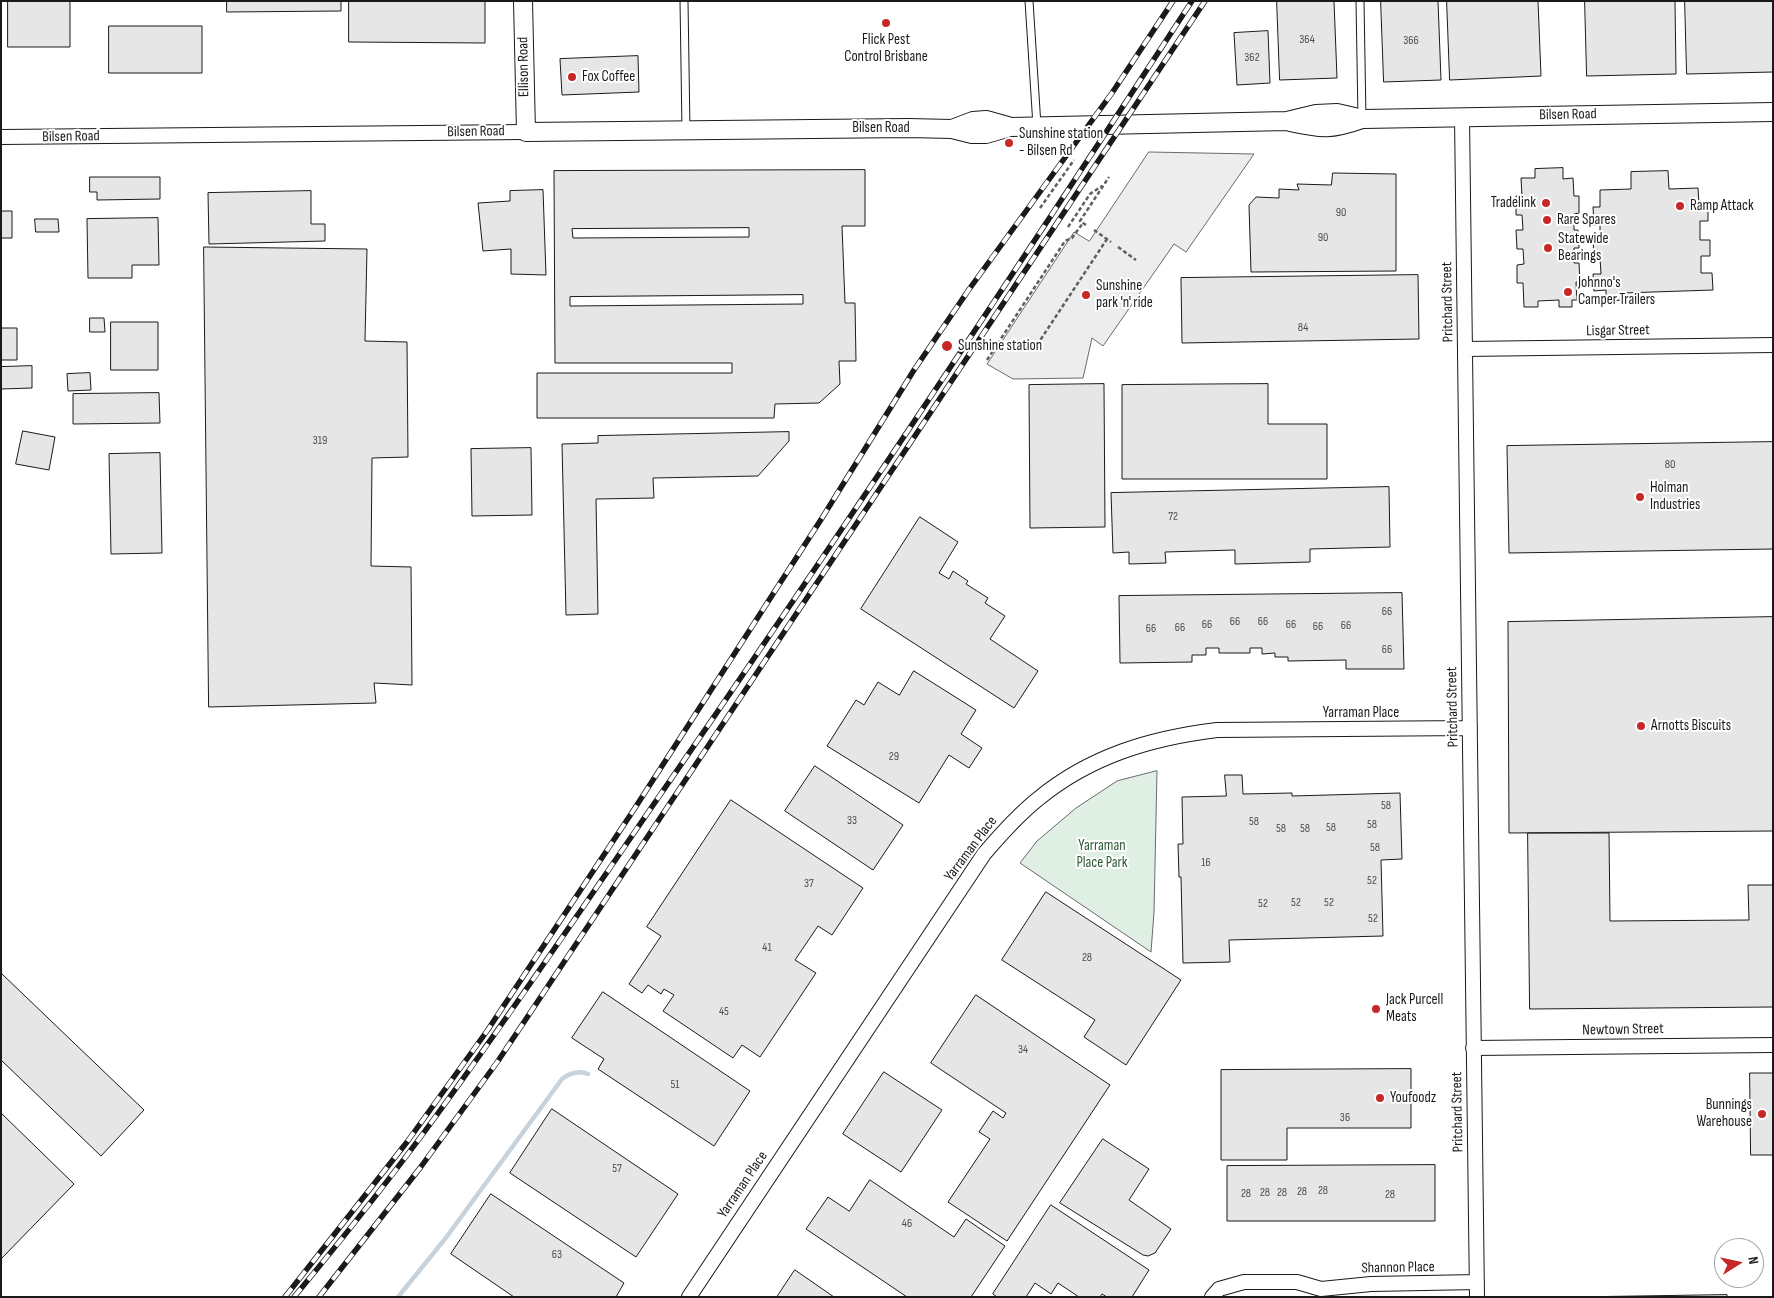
<!DOCTYPE html>
<html>
<head>
<meta charset="utf-8">
<style>
  body { margin:0 }
  #map { position:relative; width:1774px; height:1298px; overflow:hidden; background:#fff; font-family:"Sofia Sans Condensed",sans-serif }
  canvas { display:block }
  .frame { position:absolute; inset:0; border:2px solid #1a1a1a; pointer-events:none }
  .north { position:absolute; left:1714px; top:1238px; width:50px; height:50px; box-sizing:border-box; background:#fff; border:1px solid #a3a3a3; border-radius:50%; rotate:80deg; font-size:14px; font-weight:700; line-height:20px; text-align:center; color:#1a1a1a }
  .north::after { content:''; display:block; margin:auto; width:18px; height:22px; background:#c62828; clip-path:polygon(50% 0,100% 100%,50% 72%,0 100%) }
</style>
</head>
<body>
<div id="map">
<canvas width="1774" height="1298"></canvas>
<div class="frame"></div>
<div class="north">N</div>
</div>
<script>
const g = document.querySelector('canvas').getContext('2d');
g.lineJoin = 'round';
function paint(path, color) { g.fillStyle = color; g.fill(path, 'evenodd'); }
function strokePath(path, color, width, dash) { g.strokeStyle = color; g.lineWidth = width; g.lineCap = dash ? 'butt' : 'round'; g.setLineDash(dash || []); g.stroke(path); }
function label(font, color, halo, rows, align = 'center') {
  g.font = font + ' "Sofia Sans Condensed",sans-serif'; g.lineWidth = 4; g.setLineDash([]); g.textBaseline = 'middle'; g.strokeStyle = halo; g.fillStyle = color; for (const [text, x, y, turn = 0] of rows) {
    g.save(); g.translate(x, y); g.rotate((+turn || 0) * Math.PI / 180); g.textAlign = isNaN(turn) ? turn : align; if (halo) g.strokeText(text, 0, 0); g.fillText(text, 0, 0); g.restore();
  }
}
const green = new Path2D(`
  M1157,771L1154,912L1151,952L1020,863L1037,841L1076,808L1117,781Z`);
const parking = new Path2D(`
  M1149,152L1254,154L1186,252L1174,244L1103,346L1092,338L1083,378L1013,379L987,364L1074,232L1089,241Z`);
const stream = new Path2D(`
  M398,1297L445,1239L562,1079C570,1073 578,1070 588,1074`);
const building = new Path2D(`
  M8,1H70V47H8Z
  M227,1H341V11L227,12Z
  M349,1H485V43L349,42Z
  M1277,1H1334L1337,78L1280,80Z
  M1381,1H1438L1441,80L1384,82Z
  M1447,1H1538L1541,76L1450,80Z
  M1585,1H1675L1676,74L1587,76Z
  M1685,1H1773V72L1687,74Z
  M109,26H202V73H109Z
  M1268,31L1270,83L1237,85L1234,33Z
  M638,56L639,92L562,95L560,59Z
  M1563,168V179L1573,178L1574,196H1579V213L1574,214V230H1578L1579,248H1574V263H1579L1580,282H1576L1577,300H1572V307H1559V300L1538,301V307H1524L1523,283H1517V265L1524,264L1523,249H1517L1516,230H1523L1522,215H1516V196H1522L1521,178H1535V169Z
  M865,170V226H842L845,303H855L856,361H839L840,384L819,403L775,404L774,418H537V373H732V363H555L554,171ZM749,228V237L573,238L572,229ZM803,295V304L570,306V297Z
  M1668,171L1669,189L1698,188L1699,205L1708,204V221H1700V240H1710V256H1701V273H1712L1713,290L1623,293V300L1606,301V290L1594,291L1593,274H1601L1600,258H1594L1593,241L1600,240V225H1594L1593,207H1600V190L1631,189V172Z
  M1333,173L1396,174V271L1251,272L1249,205L1256,197L1279,198V189L1299,190L1297,184L1331,185Z
  M90,177H160V199L97,200V192H90Z
  M543,190L546,275L511,274V249L483,251L478,203L510,201V191Z
  M311,191V224H325V241L209,244L208,193Z
  M1,211H12V238H1Z
  M158,218L159,265H132V278H88L87,219Z
  M35,219H58L59,232H36Z
  M204,247L367,249L365,341L407,342L408,457L372,458L371,566L411,567L412,685L374,683L376,703L209,707Z
  M1418,275L1419,339L1182,343L1181,278Z
  M90,318H104L105,332H90Z
  M111,322H158V370H111Z
  M1,328H17V360H1Z
  M32,366V388L1,389V367Z
  M90,373L91,390L68,391L67,374Z
  M1104,384L1105,527L1030,528L1029,385Z
  M1268,384V424H1327V479H1122V385Z
  M159,393L160,423L73,424V394Z
  M23,431L55,437L49,470L16,464Z
  M789,432V441L758,476L653,478L654,498L596,499L598,614L566,615L562,444L598,443V436Z
  M1773,442V549L1509,553L1507,446Z
  M531,448L532,515L472,516L471,449Z
  M160,453L162,553L111,554L109,454Z
  M1389,487L1390,547L1310,549V562L1235,564V550L1165,552L1166,563L1129,564V552L1113,553L1111,493Z
  M920,517L958,542L939,573L949,579L953,571L968,581L966,584L988,598L985,603L1005,616L990,639L1038,671L1014,708L861,609Z
  M1402,593L1404,669H1346V660L1288,661V657H1275V653L1262,654V648H1250V653H1219V648H1206V655H1192V662L1120,663L1119,596Z
  M1773,617V831L1509,833L1508,622Z
  M914,671L976,710L961,734L982,748L969,768L949,755L919,803L827,746L856,700L864,705L878,682L899,695Z
  M815,766L903,825L873,870L785,811Z
  M1225,775H1242L1243,794L1292,793V796L1400,793L1402,859L1381,860L1383,936L1229,940L1230,962L1183,963L1181,877H1179L1178,844H1183L1182,797L1226,796Z
  M731,800L863,888L832,935L818,926L795,960L816,973L760,1057L742,1045L733,1058L663,1011L674,995L664,989L661,994L648,985L642,993L629,984L661,936L647,927Z
  M1528,833H1609L1610,921L1749,920L1748,885H1773V1007L1530,1009Z
  M1046,892L1181,980L1126,1065L1084,1037L1095,1020L1002,960Z
  M1,973L144,1110L101,1156L1,1060Z
  M603,992L750,1091L714,1146L598,1069L604,1059L572,1038Z
  M976,995L1110,1085L1007,1241L948,1202L990,1139L979,1132L993,1111L1003,1118L1006,1113L931,1063Z
  M1411,1069V1128H1287V1160H1221V1070Z
  M884,1072L942,1110L901,1172L843,1134Z
  M1750,1073H1773V1155H1751Z
  M552,1109L678,1194L636,1257L510,1173Z
  M1,1113L74,1184L1,1259Z
  M1103,1139L1149,1169L1129,1200L1171,1229L1155,1253L1148,1256L1143,1255L1060,1203Z
  M1435,1165V1221H1227V1166Z
  M870,1180L954,1237L966,1219L1005,1246L971,1297H907L806,1229L828,1197L849,1211Z
  M491,1194L624,1283L616,1297H514L451,1254Z
  M1051,1205L1149,1270L1132,1297H1107L1102,1294L1100,1297H1079L1058,1283L1051,1294L1035,1283L1026,1297H997L993,1294Z
  M795,1270L834,1297H777Z
  M1727,1295V1297H1573Z`);
const path = new Path2D(`
  M1040,208L1074,160
  M1086,225L1080,221L1109,177
  M1068,227L1090,194L1102,186
  M1094,230L1111,242
  M1118,247L1136,260
  M1037,345L1107,239
  M987,360L1065,241L1072,238L1083,223`);
const service = new Path2D(`
  M684,1L686,130
  M1029,1L1037,126
  M1360,1L1362,119`);
const minor = new Path2D(`
  M1462,117L1477,1297
  M1,137L526,132
  M1465,349L1773,345
  M1473,1048L1773,1045
  M689,1297L984,854C1001,834 1018,815 1038,799C1090,756 1151,738 1217,730L1470,728
  M1212,1297L1219,1289L1244,1282H1297L1321,1289L1371,1284L1477,1282`);
const tertiary = new Path2D(`
  M523,1L526,132L909,128L952,129L972,134H986L1010,127
  M1290,122C1322,129 1331,130 1362,119
  M952,129L973,121L986,120L1011,127L1287,121L1316,114L1337,113L1363,119L1773,112`);
const rail = new Path2D(`
  M285,1297L407,1142L487,1031L633,811L822,518L914,370L970,288L1112,93L1173,1
  M294,1297C343,1238 391,1178 436,1116C512,1012 585,904 658,798C840,535 1017,269 1192,1
  M319,1297L420,1168L498,1061L1205,1`);
const markers = [
  [886,23,5,"#c62828"],
  [572,77,5,"#c62828"],
  [1009,143,5,"#c62828"],
  [1546,203,5,"#c62828"],
  [1680,206,5,"#c62828"],
  [1547,220,5,"#c62828"],
  [1548,248,5,"#c62828"],
  [1568,292,5,"#c62828"],
  [1086,295,5,"#c62828"],
  [947,346,6,"#c62828"],
  [1640,497,5,"#c62828"],
  [1641,726,5,"#c62828"],
  [1376,1009,5,"#c62828"],
  [1380,1098,5,"#c62828"],
  [1762,1114,5,"#c62828"]
];
const numberNames = [
  ["364",1307,40],
  ["366",1411,41],
  ["362",1252,58],
  ["90",1341,213],
  ["90",1323,238],
  ["84",1303,328],
  ["319",320,441],
  ["80",1670,465],
  ["72",1173,517],
  ["66",1387,612],
  ["66",1235,622],
  ["66",1263,622],
  ["66",1207,625],
  ["66",1291,625],
  ["66",1346,626],
  ["66",1318,627],
  ["66",1180,628],
  ["66",1151,629],
  ["66",1387,650],
  ["29",894,757],
  ["58",1386,806],
  ["33",852,821],
  ["58",1254,822],
  ["58",1372,825],
  ["58",1331,828],
  ["58",1281,829],
  ["58",1305,829],
  ["58",1375,848],
  ["16",1206,863],
  ["52",1372,881],
  ["37",809,884],
  ["52",1296,903],
  ["52",1329,903],
  ["52",1263,904],
  ["52",1373,919],
  ["41",767,948],
  ["28",1087,958],
  ["45",724,1012],
  ["34",1023,1050],
  ["51",675,1085],
  ["36",1345,1118],
  ["57",617,1169],
  ["28",1323,1191],
  ["28",1302,1192],
  ["28",1265,1193],
  ["28",1282,1193],
  ["28",1246,1194],
  ["28",1390,1195],
  ["46",907,1224],
  ["63",557,1255]
];
const poiNames = [
  ["Flick Pest",886,40,"center"],
  ["Control Brisbane",886,57,"center"],
  ["Fox Coffee",582,77],
  ["Sunshine station",1019,134],
  ["- Bilsen Rd",1019,151],
  ["Tradelink",1536,203,"right"],
  ["Ramp Attack",1690,206],
  ["Rare Spares",1557,220],
  ["Statewide",1558,239],
  ["Bearings",1558,256],
  ["Johnno's",1578,283],
  ["Camper Trailers",1578,300],
  ["Sunshine",1096,286],
  ["park 'n' ride",1096,303],
  ["Sunshine station",958,346],
  ["Holman",1650,488],
  ["Industries",1650,505],
  ["Arnotts Biscuits",1651,726],
  ["Jack Purcell",1386,1000],
  ["Meats",1386,1017],
  ["Youfoodz",1390,1098],
  ["Bunnings",1752,1105,"right"],
  ["Warehouse",1752,1122,"right"]
];
const streetNames = [
  ["Ellison Road",524,67,-91],
  ["Bilsen Road",1568,115,-1],
  ["Bilsen Road",881,128],
  ["Bilsen Road",476,132,-1],
  ["Bilsen Road",71,137,-1],
  ["Pritchard Street",1448,302,-91],
  ["Lisgar Street",1618,331,-1],
  ["Pritchard Street",1453,707,-91],
  ["Yarraman Place",1361,713],
  ["Yarraman Place",971,849,-53],
  ["Newtown Street",1623,1030,-1],
  ["Pritchard Street",1458,1112,-91],
  ["Yarraman Place",743,1185,-56],
  ["Shannon Place",1398,1268,-1]
];
const parkNames = [
  ["Yarraman",1102,846],
  ["Place Park",1102,863]
];
paint(green, '#e0efe3');
strokePath(green, '#6a6a6a', 1);
paint(parking, '#ededed');
strokePath(parking, '#6a6a6a', 1);
strokePath(stream, '#c6d2dc', 4.5);
paint(building, '#e6e6e6');
strokePath(building, '#1a1a1a', 1);
strokePath(service, '#1a1a1a', 9);
strokePath(minor, '#1a1a1a', 16);
strokePath(tertiary, '#1a1a1a', 20);
strokePath(path, '#5f5f5f', 2.5, [4, 2.5]);
strokePath(service, '#fff', 7);
strokePath(minor, '#fff', 14);
strokePath(tertiary, '#fff', 18);
strokePath(rail, '#1a1a1a', 5.5);
strokePath(rail, '#fff', 4, [11]);
for (const [x, y, r, color] of markers) { const dot = new Path2D(); dot.arc(x, y, r, 0, 2 * Math.PI); g.fillStyle = color; g.fill(dot); strokePath(dot, '#fff', 2); }
label('12px', '#4d4d4d', null, numberNames);
label('15px', '#1a1a1a', '#fff', poiNames, 'left');
label('15px', '#1a1a1a', '#fff', streetNames);
label('15px', '#2b5a34', '#fff', parkNames);
</script>
</body>
</html>
